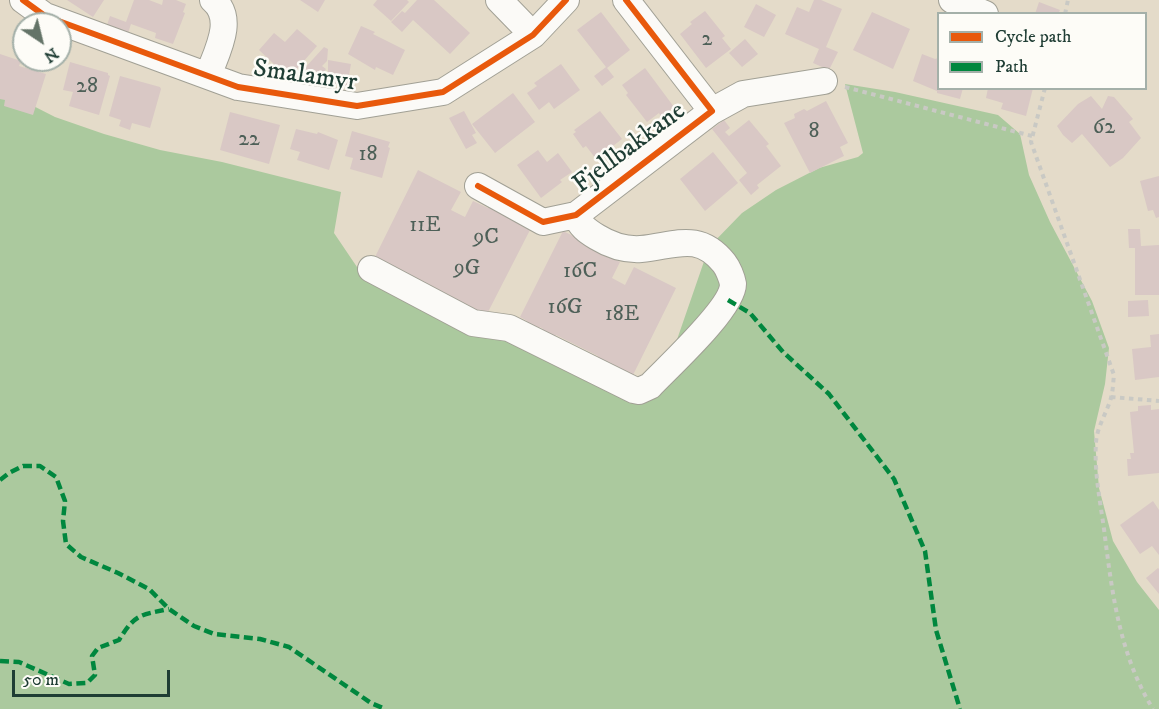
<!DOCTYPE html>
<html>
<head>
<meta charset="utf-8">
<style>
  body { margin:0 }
  #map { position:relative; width:1159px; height:709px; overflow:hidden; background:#e4dbc9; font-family:"IM FELL DW Pica",serif }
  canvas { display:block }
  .legend { position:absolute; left:937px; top:12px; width:210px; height:78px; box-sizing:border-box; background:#fdfcf7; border:2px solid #a4b0a9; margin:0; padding:8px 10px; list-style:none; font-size:18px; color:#1f3d34 }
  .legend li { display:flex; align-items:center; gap:12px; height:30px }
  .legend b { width:30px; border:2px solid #a4b0a9 }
  .north { position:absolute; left:12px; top:12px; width:60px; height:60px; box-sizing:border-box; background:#fdfcf7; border:2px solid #a4b0a9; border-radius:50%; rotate:145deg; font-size:16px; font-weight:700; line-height:24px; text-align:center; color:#1f3d34 }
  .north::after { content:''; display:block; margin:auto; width:21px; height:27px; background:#647468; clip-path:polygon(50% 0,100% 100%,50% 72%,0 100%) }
  .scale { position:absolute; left:12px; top:670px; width:158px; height:27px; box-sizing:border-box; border:3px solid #1f3d34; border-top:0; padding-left:8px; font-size:18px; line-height:21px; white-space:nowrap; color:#1f3d34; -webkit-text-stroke:4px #fdfcf7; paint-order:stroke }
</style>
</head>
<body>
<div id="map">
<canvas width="1159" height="709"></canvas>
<ul class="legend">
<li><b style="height:8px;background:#e8590c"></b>Cycle path</li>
<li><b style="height:8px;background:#00873e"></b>Path</li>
</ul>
<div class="north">N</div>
<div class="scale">50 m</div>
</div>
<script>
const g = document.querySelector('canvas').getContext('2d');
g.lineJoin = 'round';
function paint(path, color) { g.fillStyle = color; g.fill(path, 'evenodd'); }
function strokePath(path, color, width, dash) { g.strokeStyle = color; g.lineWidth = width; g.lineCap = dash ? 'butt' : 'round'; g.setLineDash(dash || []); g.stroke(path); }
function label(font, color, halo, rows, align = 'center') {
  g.font = font + ' "IM FELL DW Pica",serif'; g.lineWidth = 5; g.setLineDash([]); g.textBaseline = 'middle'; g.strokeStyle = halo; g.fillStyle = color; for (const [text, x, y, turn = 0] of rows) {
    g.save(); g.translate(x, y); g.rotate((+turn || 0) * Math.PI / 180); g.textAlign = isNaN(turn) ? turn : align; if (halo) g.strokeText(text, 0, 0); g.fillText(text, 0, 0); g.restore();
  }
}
const forest = new Path2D(`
  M845,84L895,92L998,115L1020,134L1029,175L1050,222L1092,301L1109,348L1105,384L1094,431L1099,488L1113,541L1137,582L1159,610V709H0V89L55,117L104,134L160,150L222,162L341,192L334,233L357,267L398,283L655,397L671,357L709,247L742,213L776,190L819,168L858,157L863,153Z`);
const building = new Path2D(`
  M67,0H104L93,17Z
  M134,0H149L162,5L163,0H176L186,4L183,12L185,13L173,44L155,38L156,33L131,24L126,39L105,31L110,16L126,22Z
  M300,0H325L318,12Z
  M377,0H407L409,2L391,21L373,5Z
  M417,0H434L470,33L450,54L413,20L402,32L391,22L402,11L405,13Z
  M814,0H821L842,9L826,47L838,52L829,70L813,63L819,49L785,34L797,7L809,12Z
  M1039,2L1060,10L1058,14H1035Z
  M756,4L776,15L764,37L744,27Z
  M705,11L725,36L722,38L731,49L706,68L680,34L692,24L690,22Z
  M601,12L630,50L607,68L614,77L602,86L594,76L606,67L577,30Z
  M872,12L910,29L893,69L853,50Z
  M361,26L375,32L373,34L405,50L393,75L376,67L375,70L348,54Z
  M297,29L317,46L289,78L259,50L274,33L285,42Z
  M745,39L758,54L742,67L729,53Z
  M324,47L328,49L327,61L322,66L326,69L317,81L303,70Z
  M0,54L21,61L19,66L46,74L33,115L4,106L5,100L0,99Z
  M922,54L935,59L938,58V88H963L960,99L937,93V91L913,81Z
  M328,60L351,64L347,86L328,83Z
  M70,62L108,73V75L110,76L99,115L69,106L73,92L63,90Z
  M561,64L580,90L554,109L549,102L539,110L527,93L537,86L534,83Z
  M645,68L674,107L661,117L659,113L647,122L626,95L628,93L622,85Z
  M120,76L160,87L161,89L150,128L132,123L130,130L119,126L121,120L109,116Z
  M988,88H1033L1026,116L1001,109L1003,103L986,98Z
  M513,93L535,122L495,153L472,124Z
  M1091,96L1102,109L1108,96L1114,97L1133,119L1129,122L1141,138L1123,158L1110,167L1082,134L1072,143L1063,135L1057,126L1078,104Z
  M826,101L848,143L840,147L844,156L810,173L784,123L795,118L794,114L804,109L807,111Z
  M464,111L476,133L472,135L477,143L466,149L449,118Z
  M600,111L622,139L596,159L586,146L583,148L573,134L576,132L574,130Z
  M230,112L280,125L269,164L220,150Z
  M724,120L730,128L725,132L729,136L749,120L769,144L766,146L781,166L757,185L759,188L751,195L739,180L747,173L712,129Z
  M296,129L317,134L318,132L338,140L329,170L297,160L300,152L290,149Z
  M352,131L390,142L388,147L390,148L382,178L350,169L353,158L345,156Z
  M538,150L547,162L558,153L572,172L560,180L562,182L541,198L517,165Z
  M713,152L738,183L705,211L680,179Z
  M418,170L461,192L451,210L465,217L473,201L488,208L489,206L531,228L487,314L463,313L468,305L464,303L460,311L447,304L451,296L375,257Z
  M1159,176V217L1156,218L1153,210L1148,211L1140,181Z
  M1128,229H1140L1141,246L1159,245V295H1135V248H1129Z
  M563,231L606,252L605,254L620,262L612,278L625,285L634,267L676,288L633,375L626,371L622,379L609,373L613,365L610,363L606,371L593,365L598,356L556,335L552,344L539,337L543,329L540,327L535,336L523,329L527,321L520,317Z
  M1148,300L1149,316L1128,317V301Z
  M1159,334V377L1135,380L1132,349L1151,347L1150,335Z
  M1151,405V410L1159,409V473L1128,476L1127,459H1131L1130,453H1134L1130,412L1138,411V406Z
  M1153,501L1159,510V555L1152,546L1140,554L1120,525Z
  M1158,568L1159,569V594L1146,578Z`);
const path = new Path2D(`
  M1065,14L1068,0
  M845,87L1032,136
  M1045,88L1031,142L1114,375C1113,383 1113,391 1111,398C1107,412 1097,427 1096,442C1094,471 1100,500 1104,529C1112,592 1119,654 1153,709
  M1111,397L1159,401`);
const minor = new Path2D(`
  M23,0L45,16L238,87L357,106L443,92L533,35L566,0
  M499,0L533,35
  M952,0L985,14
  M208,76C216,53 236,19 213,0
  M712,111L743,94L824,81
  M478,186L543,222L576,215L712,111L626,0
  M371,269L473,323L509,328L517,332L634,390L639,391L650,386C668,367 733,308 733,284C732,278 728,268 724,263C698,231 675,246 641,249C626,250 610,245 597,237C587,231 580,226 576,215`);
const quiet = new Path2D(`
  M728,300L750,313L783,352L829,394L894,479L925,551L936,630L960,709
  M0,480L9,473L23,466H40L56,477L65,501L63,521L66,544L81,557L118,573L149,589L169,609L194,626L214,634L260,639L289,647L371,703L385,709
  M0,661L19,662L69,684L87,683L95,675L92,656L98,648L119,640C135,614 140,615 169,609`);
const cycleway = new Path2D(`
  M23,0L45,16L238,87L357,106L443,92L533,35L566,0
  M478,186L543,222L576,215L712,111L626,0`);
const numberNames = [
  ["2",707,40],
  ["28",87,87],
  ["62",1104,128],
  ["8",814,132],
  ["22",249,140],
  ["18",368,155],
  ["11E",425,226],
  ["9C",486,238],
  ["9G",467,269],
  ["16C",580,272],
  ["16G",565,308],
  ["18E",622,315]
];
const streetNames = [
  ["Smalamyr",305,77,8],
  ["Fjellbakkane",630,149,-37]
];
paint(forest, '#abc99e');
paint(building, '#d9c8c5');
strokePath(minor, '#a1a095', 28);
strokePath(path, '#c9c9c4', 4, [4.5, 4.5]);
strokePath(minor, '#fbfaf7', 26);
strokePath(quiet, '#00873e', 4.5, [9, 4.5]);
strokePath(cycleway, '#e8590c', 6);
label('22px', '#4e6058', null, numberNames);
label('26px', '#1f3d34', '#fdfcf7', streetNames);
</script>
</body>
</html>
